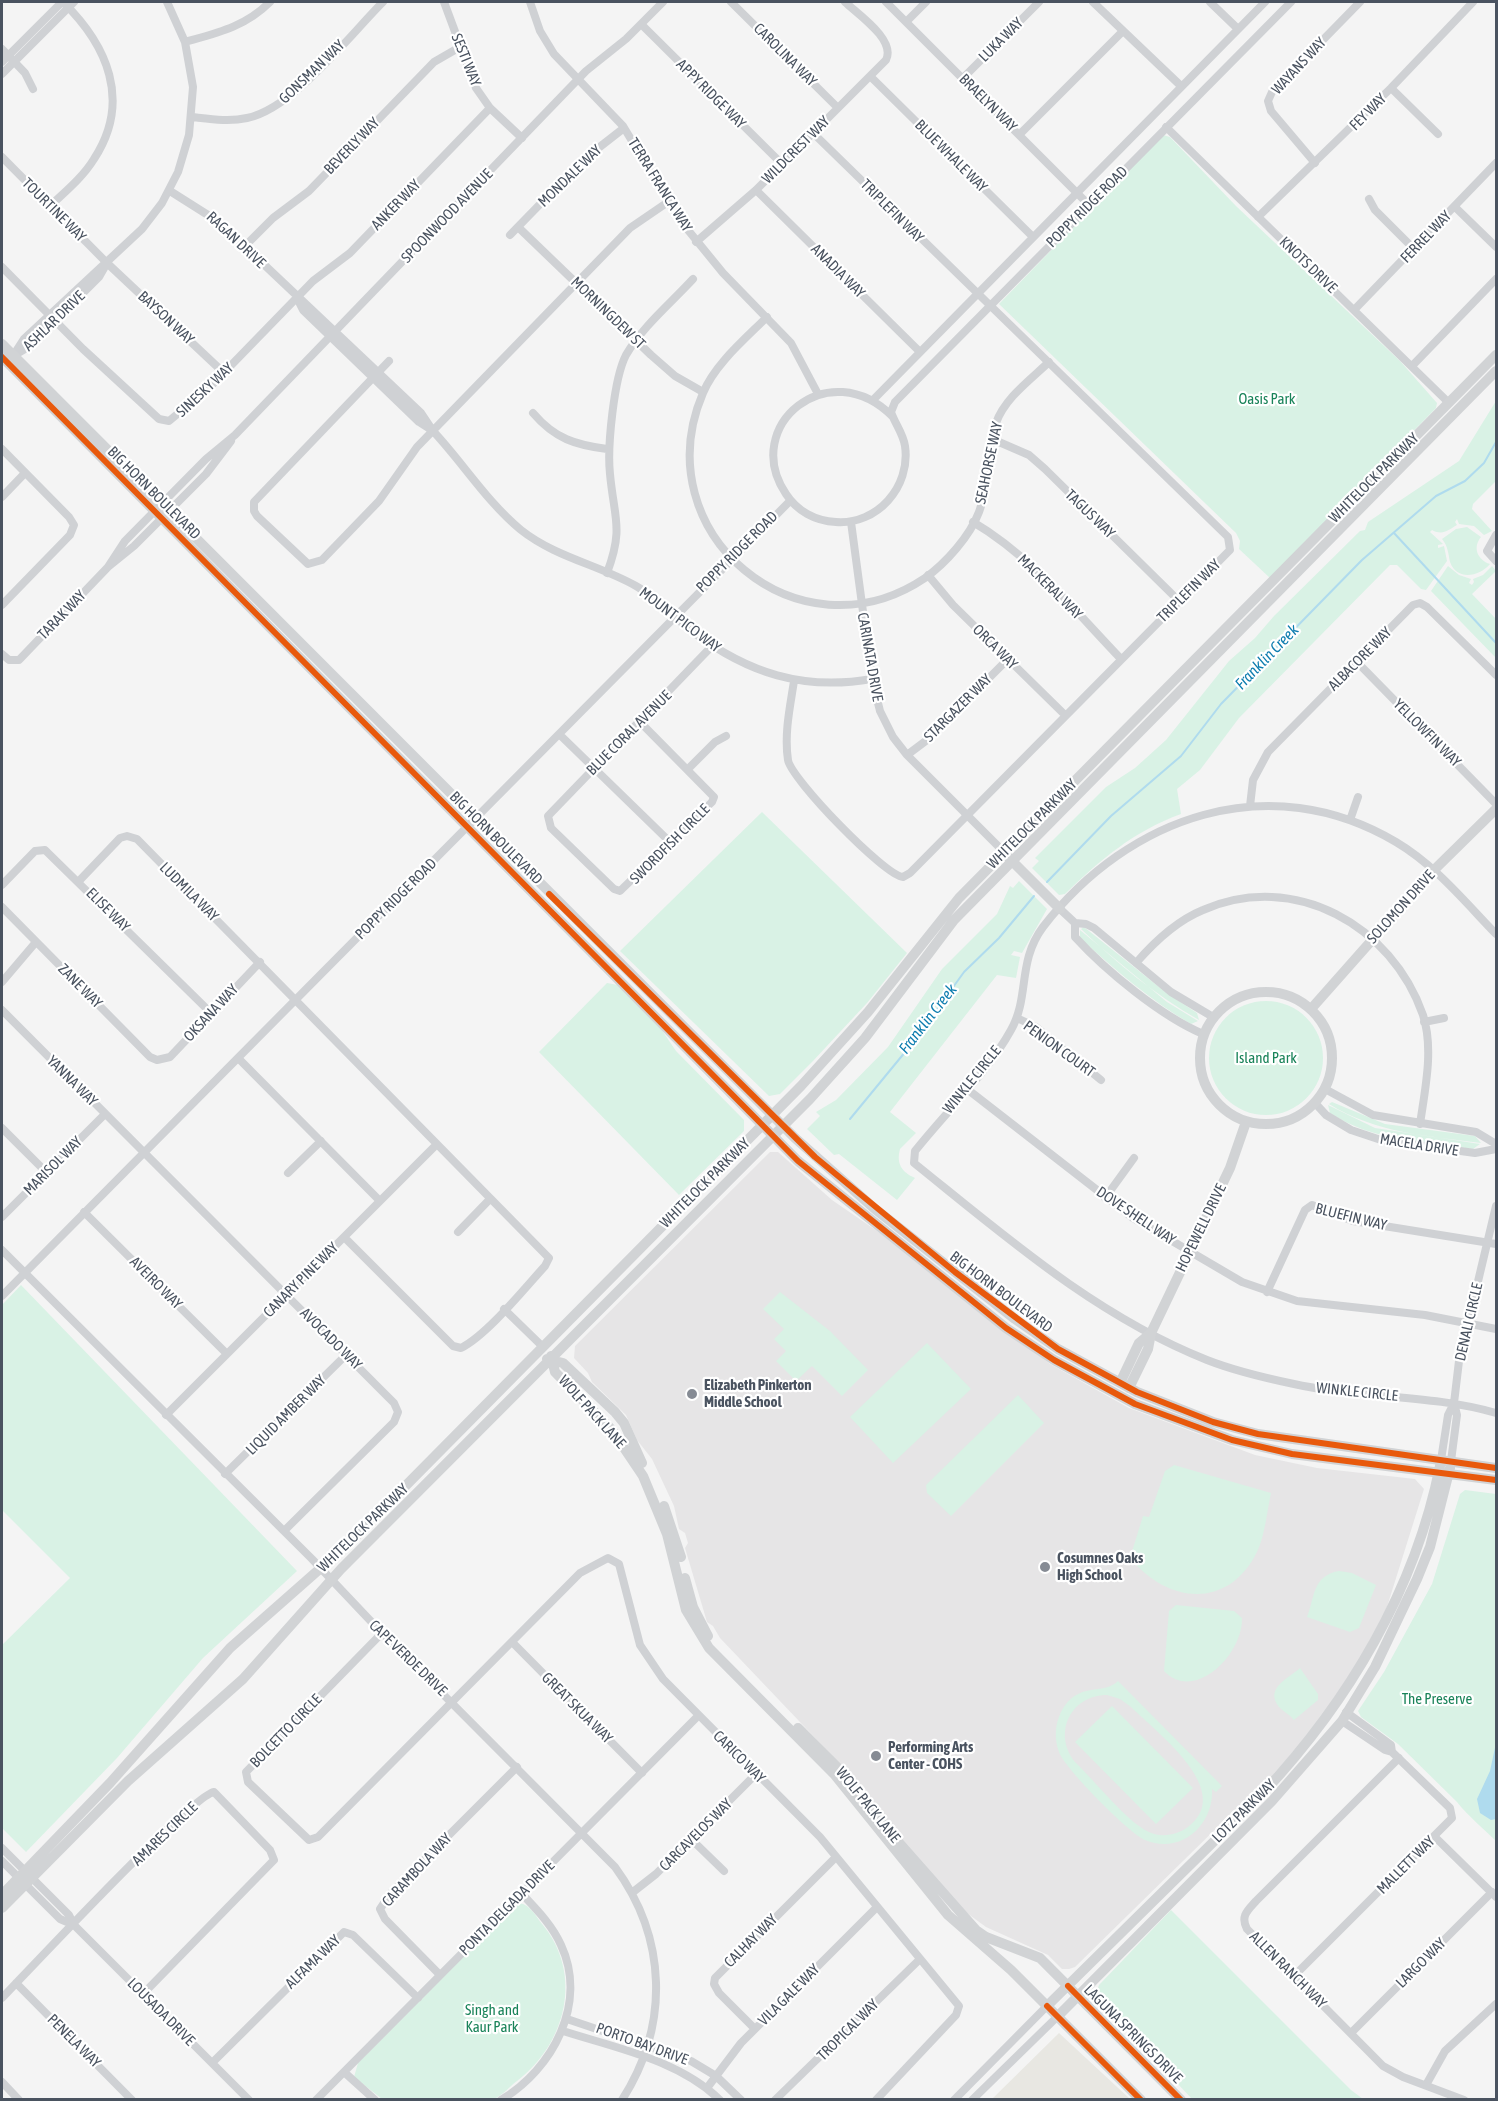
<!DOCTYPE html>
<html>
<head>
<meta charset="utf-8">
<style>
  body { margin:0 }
  #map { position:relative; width:1498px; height:2101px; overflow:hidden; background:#f4f4f4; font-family:"Asap Condensed",sans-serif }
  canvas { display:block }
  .frame { position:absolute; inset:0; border:3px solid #4a5360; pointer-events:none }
</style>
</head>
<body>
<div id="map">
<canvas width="1498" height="2101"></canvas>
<div class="frame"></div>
</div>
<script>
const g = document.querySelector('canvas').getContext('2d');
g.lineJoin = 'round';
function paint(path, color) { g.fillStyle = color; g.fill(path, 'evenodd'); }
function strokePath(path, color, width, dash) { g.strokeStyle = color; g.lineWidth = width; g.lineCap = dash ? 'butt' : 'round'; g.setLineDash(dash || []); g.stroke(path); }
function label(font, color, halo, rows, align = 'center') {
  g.font = font + ' "Asap Condensed",sans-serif'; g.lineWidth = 4.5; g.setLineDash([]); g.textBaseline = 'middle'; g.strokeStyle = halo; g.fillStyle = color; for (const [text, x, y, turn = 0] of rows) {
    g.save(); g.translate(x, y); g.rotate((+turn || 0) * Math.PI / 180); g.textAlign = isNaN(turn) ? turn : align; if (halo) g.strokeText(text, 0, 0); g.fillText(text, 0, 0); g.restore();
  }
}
const commercial = new Path2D(`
  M1059,2033L1130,2099H992Z`);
const education = new Path2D(`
  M770,1152H778L832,1200L880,1233L1050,1364L1129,1408L1255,1455L1317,1468L1415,1479L1424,1489L1386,1610L1349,1679L1316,1726L1257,1793L1236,1809L1075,1967L1069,1969H1062L1048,1955L986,1927L960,1908L879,1814L858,1783L720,1638L713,1626L707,1622L685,1548L688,1543L685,1533L679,1529L674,1506L652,1459L637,1440L626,1415L592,1382L588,1373L574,1358L575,1346Z`);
const green = new Path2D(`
  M1163,135L1170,137L1236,206L1400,361L1437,403L1436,408L1270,578L1239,549L1240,541L1236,533L999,304Z
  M1496,401V481L1473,504L1472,509L1492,531L1484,535L1474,526L1459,524L1457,519L1455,522L1457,525C1448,530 1443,536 1432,530L1430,532L1443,544L1438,545V548L1444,546L1447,561L1426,590L1421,589L1397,565H1390L1239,718L1200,770L1177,789L1181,814C1134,831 1100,860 1065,894L1059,895L1032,868L1039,861L1035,858L1106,787L1135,768L1166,740L1229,661L1255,638L1274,616L1360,531L1365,530L1368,522L1459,461Z
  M1467,527L1481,537C1472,548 1478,560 1490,564C1479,577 1457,581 1450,562C1448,553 1448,546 1442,539L1456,529Z
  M1448,566L1459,575L1471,579L1469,583L1472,585L1474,582L1473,579L1483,575L1492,566L1496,571L1472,594L1496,619V658L1431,591Z
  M762,812L907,953L867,1003L813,1061L780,1094L769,1096L620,951Z
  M1019,881L1047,909L1022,953L1014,951L1011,955L1020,957L1016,978L997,975L890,1112L916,1133L900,1149C896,1164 902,1172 915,1178L897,1200L839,1154L834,1155L807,1129L820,1116L816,1112L836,1100L888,1047L942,969L997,914L1010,886L1013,888Z
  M1084,927L1164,991L1197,1013L1199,1020C1156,996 1116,962 1081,929Z
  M1080,930L1167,1002L1198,1021L1191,1024C1151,1001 1114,969 1080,938Z
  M607,983L618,985L659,1026L676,1051L744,1120V1131L679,1195L539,1052Z
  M1209 1058a57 57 0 1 1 114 0a57 57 0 1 1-114 0Z
  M1332,1102L1385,1124L1475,1136L1481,1143C1427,1136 1376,1133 1329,1104Z
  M1328,1105L1375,1128L1480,1144L1473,1149C1424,1142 1372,1141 1330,1113Z
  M21,1285L297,1571L203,1658L117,1758L26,1852L2,1828V1645L70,1578L2,1510V1305Z
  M780,1292L830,1331L868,1370L842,1396L812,1366L796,1381L776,1361L786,1351L774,1339L784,1329L763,1309Z
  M927,1343L971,1389L893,1463L850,1417Z
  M1018,1395L1044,1423L951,1516L927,1493L926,1485Z
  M1174,1465L1271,1493C1267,1511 1265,1535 1257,1552C1228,1610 1168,1604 1130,1558L1143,1516L1149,1517L1165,1471Z
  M1465,1490L1496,1494V1841C1483,1828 1468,1816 1457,1802L1398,1744L1361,1717L1358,1711L1384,1672L1432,1584L1460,1494Z
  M1339,1571L1352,1573L1376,1585L1359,1628L1350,1632L1307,1617C1315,1597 1312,1576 1339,1571Z
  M1176,1605L1234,1611L1242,1618C1243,1655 1194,1703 1164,1671L1169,1611Z
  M1300,1668L1318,1694V1700L1294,1720C1290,1715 1284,1712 1279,1707C1264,1688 1289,1678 1300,1668Z
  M1118,1681L1222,1786L1216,1792L1212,1789C1214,1825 1181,1855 1145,1840C1129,1833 1065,1769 1059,1752C1054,1739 1055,1724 1061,1712C1078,1680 1103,1696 1118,1681ZM1107,1695L1120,1699L1131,1707C1156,1732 1236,1791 1188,1827C1177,1835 1162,1838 1149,1832C1128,1823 1093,1779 1075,1762C1052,1733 1071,1695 1107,1695Z
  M1112,1706L1193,1788L1156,1824L1075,1742Z
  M520,1903C530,1905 536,1916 542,1924C584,1974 566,2044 517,2081C510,2086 504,2094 496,2098C486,2101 400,2099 382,2099L354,2077L358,2063L514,1906Z
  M1171,1910L1351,2090L1363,2099H1192L1095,1996L1099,1985Z`);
const water = new Path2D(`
  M1496,1743V1819L1491,1820L1480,1813L1477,1799L1490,1771Z`);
const stream = new Path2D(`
  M1394,533L1496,643
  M1047,882L1111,816L1181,756L1221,704L1362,560L1436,496L1465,481L1484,463L1496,442
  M850,1119L915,1040L964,972L999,938L1034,896`);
const street = new Path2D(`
  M444,2L476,88L490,108L522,138
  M530,2L540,31L554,54L623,126L679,219L723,273L791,343L818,394
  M731,2L838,108
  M886,2L1089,205
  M1093,2L1181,86
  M1210,2L1238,29
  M906,22L926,2
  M641,24L782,164
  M185,42C217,33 245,27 270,2
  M2,49L25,73L33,89
  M2,62L62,2
  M2,74L74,2
  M870,76L1032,236
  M963,78L1039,2
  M1391,88L1438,134
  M192,117C210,119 229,122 247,118C294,108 349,36 383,2
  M1166,127L1449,403
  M1019,135L1123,31
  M2,157L107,263L224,373
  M1315,163L1271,111L1268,101L1272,92L1360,2
  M756,190L920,352
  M170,191L219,222L421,413L433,431
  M1369,199L1375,210L1414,249
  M50,206C66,191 83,177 94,159C132,101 107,45 63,2
  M1455,207L1496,247
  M1258,217L1391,88L1473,2
  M518,227L651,355L675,376L703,392
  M510,235L583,160L624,128
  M696,242L756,190L886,60C896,40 859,15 845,2
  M244,247L273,218L309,191L434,62L460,47
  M2,267L83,349L159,419L169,421L210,387L313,281L350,253L490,108
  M297,298L303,310L419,422L433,431C463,463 487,502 521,530C555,557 599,565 636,586C657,598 673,617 693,632C748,673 803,691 872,679
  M1355,309L1496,163
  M767,317C745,339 715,364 703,393C643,533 799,663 925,578C946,563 970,536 979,512C984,499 986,481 988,467C990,453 990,436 996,423C1005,398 1030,380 1049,362
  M13,356L24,339L142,229L162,203L178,172L189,135L193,87L185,42L167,2
  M13,356L30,346L99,277L107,263
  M389,361L254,502V511L257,516L308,564L322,560L379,501L417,447L630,228L668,202
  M1412,366L1496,279
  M873,400L1265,2
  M533,413C555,439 576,445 607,449
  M893,417C829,352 740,426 786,494C797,511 815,521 836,522C877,525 911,487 905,446C903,433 895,424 891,412L895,402L1291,2
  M992,439L1029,455L1045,469L1179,601
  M2,449L69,517L74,525L70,535L2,605
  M2,497L25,473
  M851,522L872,679L880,711L893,737L907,755L1004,852
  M973,522C1031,556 1075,611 1121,659
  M1496,535L1487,551L1496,561
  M108,567L125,541L206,459L235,435L586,71L626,39L663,2
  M607,573C624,528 614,518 610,474C607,447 614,378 626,355C642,327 671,303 693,279
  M928,575L953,605L1065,715
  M2,654L9,660H19L108,567L134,546L206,474L231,441
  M1357,662L1496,804
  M794,681C790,707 784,734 788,760C791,779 885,876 903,877L910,873L1230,550L1228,537L813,133
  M640,722L714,797L712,802L620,891L614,889L551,828L548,816L713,645
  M559,734L671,843
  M907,755L927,740L1008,659
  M688,769L715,742L726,736
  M1250,806L1253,780L1268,752L1413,605L1420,603L1427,607L1496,675
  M1350,820L1358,797
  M79,881L120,838L127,836L137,839L549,1258L545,1266C524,1289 487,1335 461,1348L453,1346L344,1237
  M2,885L35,851L45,850L210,1012
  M2,907L150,1057L157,1060L170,1057L260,962
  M1060,909L1075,923
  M1075,923V937C1106,971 1161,1016 1203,1034
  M1075,923L1086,924L1094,928L1171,992L1213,1017
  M1496,934C1465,902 1435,865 1396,842C1269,767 1129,816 1043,927C1017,962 1030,996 1011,1030C988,1072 945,1113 915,1151L914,1163C1006,1237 1096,1316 1207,1360C1235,1371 1265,1378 1294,1384C1361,1399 1430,1394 1496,1413
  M1136,963C1155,941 1176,921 1203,910C1295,870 1392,926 1423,1015C1434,1049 1425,1089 1420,1124
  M2,982L36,942
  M2,1010L394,1403L398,1412L394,1422L284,1531
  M1017,1018L1036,1027L1101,1080
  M1424,1022L1444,1018
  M238,1058L380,1201
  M967,1089L1133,1218L1242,1282L1297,1301L1425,1315L1496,1329
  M1325,1089L1373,1115L1476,1132L1496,1144
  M1315,1103L1326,1115L1351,1130L1381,1140L1475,1153L1496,1149
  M2,1128L46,1172
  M288,1173L321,1141
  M1105,1198L1134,1158
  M84,1212L227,1354
  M2,1217L105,1114
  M458,1232L490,1199
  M2,1250L312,1559L382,1633L615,1867C667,1938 670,2025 622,2100
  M1267,1292L1305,1210L1312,1205L1353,1221L1496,1244
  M2,1296L790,501
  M504,1309L543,1347
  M166,1415L436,1145
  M1441,1460L1448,1415L1454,1403
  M1451,1461L1457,1415L1454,1403L1459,1361L1496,1206
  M225,1474L346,1355
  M382,1633L246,1772L248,1782L309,1840L318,1837L580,1573L608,1558L619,1564L640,1645L663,1679L820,1837L959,2006L956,2015L876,2100
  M512,1642L642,1773
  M1346,1712L1391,1745L1392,1752
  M1399,1758L1256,1901C1248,1910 1240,1916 1247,1929L1383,2066L1403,2077L1464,2100
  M1435,1837L1496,1897
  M691,1839L724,1871
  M2,1848L69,1915L74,1925L249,2100
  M2,1861L60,1919L74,1925
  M633,1892L656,1874L756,1774
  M440,1975L385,1919L380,1909L390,1894L517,1767
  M1294,1976L1452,1818L1450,1808L1392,1752L1385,1750L1342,1721
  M16,1983L132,2100
  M2,1998C30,1969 191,1796 214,1792L270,1850L274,1860L143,1994
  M567,2019L691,2061L716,2076L741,2100
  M755,2029L719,1993L714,1984L715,1978L836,1857
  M563,2031C616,2048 679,2060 720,2100
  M1351,2033L1492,1892
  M212,2063L344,1932L353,1935L418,1998
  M344,2072L375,2100
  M2,2082L19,2100
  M1426,2085L1445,2051L1496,2004
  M707,2088L741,2043L876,1908
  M316,2100L698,1716
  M501,2100C553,2069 588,2003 561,1945C552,1925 537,1910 522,1894
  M775,2100L919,1960
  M954,2100L1047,2006
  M972,2100L1057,2017`);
const secondary = new Path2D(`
  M2,344L795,1138L875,1209L1015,1319L1058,1349L1137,1392L1213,1422L1258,1434L1496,1468
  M2,357L798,1161L1006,1328L1054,1360L1135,1404L1232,1440L1292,1454L1496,1480
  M1007,856L1060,909
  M1200 1058a66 66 0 1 1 132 0a66 66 0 1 1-132 0Z
  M1311,1009L1434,870L1496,809
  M551,1356L555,1372L612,1430L643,1476L667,1534L686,1610L709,1648L835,1775L948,1915L1011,1970L1141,2100
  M547,1359L563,1363L615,1412L624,1423L642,1463
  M1120,1383L1139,1343L1151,1333
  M1129,1388L1148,1349L1151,1333L1230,1168L1246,1122
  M664,1506L681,1557
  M685,1578L693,1607L708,1636
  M798,1728L847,1777L871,1811L976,1930L986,1937L1040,1958L1181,2100
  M2,1895L110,1783L230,1648L348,1544L801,1086L868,1012L959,898L1496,355
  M2,1908L128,1781L243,1679L341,1569L810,1099L865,1038L954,920L1496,371
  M1047,2006L1263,1793C1349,1701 1415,1590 1440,1466
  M1057,2017L1272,1801L1342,1721L1375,1667L1417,1579L1430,1547L1450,1468`);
const cycleway = new Path2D(`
  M2,357L798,1161L1006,1328L1054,1360L1135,1404L1232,1440L1292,1454L1496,1480
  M549,894L815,1157L955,1272L1058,1349L1137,1392L1213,1422L1258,1434L1496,1468
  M1068,1986L1181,2100
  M1047,2006L1141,2100`);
const markers = [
  [692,1394,6,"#868b94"],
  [1045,1567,6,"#868b94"],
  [876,1756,6,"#868b94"]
];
const streetNames = [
  ["LUKA WAY",1001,40,-45],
  ["CAROLINA WAY",785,55,45],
  ["SESTI WAY",466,60,68],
  ["WAYANS WAY",1299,66,-47],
  ["GONSMAN WAY",312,72,-44],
  ["APPY RIDGE WAY",711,94,45],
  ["BRAELYN WAY",988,103,45],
  ["FEY WAY",1368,112,-45],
  ["BEVERLY WAY",352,146,-46],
  ["WILDCREST WAY",796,150,-45],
  ["BLUE WHALE WAY",951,156,45],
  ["MONDALE WAY",570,176,-44],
  ["TERRA FRANCA WAY",660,185,58],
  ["ANKER WAY",396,205,-46],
  ["POPPY RIDGE ROAD",1087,207,-45],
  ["TOURTINE WAY",54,210,45],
  ["TRIPLEFIN WAY",892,211,45],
  ["SPOONWOOD AVENUE",447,216,-46],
  ["FERREL WAY",1426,237,-46],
  ["RAGAN DRIVE",236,240,43],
  ["KNOTS DRIVE",1308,265,44],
  ["ANADIA WAY",838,271,45],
  ["MORNINGDEW ST",608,313,44],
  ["BAYSON WAY",166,318,43],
  ["ASHLAR DRIVE",54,321,-44],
  ["SINESKY WAY",205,390,-43],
  ["SEAHORSE WAY",989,463,-78],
  ["WHITELOCK PARKWAY",1374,478,-45],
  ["BIG HORN BOULEVARD",154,493,45],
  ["TAGUS WAY",1090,514,44],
  ["POPPY RIDGE ROAD",737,552,-45],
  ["MACKERAL WAY",1050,587,45],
  ["TRIPLEFIN WAY",1189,591,-45],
  ["TARAK WAY",62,615,-46],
  ["MOUNT PICO WAY",680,620,37],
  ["ORCA WAY",995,647,45],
  ["CARINATA DRIVE",870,657,80],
  ["ALBACORE WAY",1360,659,-45],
  ["STARGAZER WAY",958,708,-45],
  ["BLUE CORAL AVENUE",629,733,-45],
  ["YELLOWFIN WAY",1427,733,45],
  ["WHITELOCK PARKWAY",1032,824,-45],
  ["BIG HORN BOULEVARD",496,838,45],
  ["SWORDFISH CIRCLE",670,844,-45],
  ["LUDMILA WAY",189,892,45],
  ["POPPY RIDGE ROAD",396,899,-45],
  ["SOLOMON DRIVE",1401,907,-48],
  ["ELISE WAY",108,910,45],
  ["ZANE WAY",80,986,45],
  ["OKSANA WAY",211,1013,-47],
  ["PENION COURT",1059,1049,36],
  ["WINKLE CIRCLE",972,1080,-51],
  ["YANNA WAY",72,1081,45],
  ["MACELA DRIVE",1419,1145,9],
  ["MARISOL WAY",53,1166,-45],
  ["WHITELOCK PARKWAY",705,1183,-45],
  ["DOVE SHELL WAY",1136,1216,34],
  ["BLUEFIN WAY",1351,1217,14],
  ["HOPEWELL DRIVE",1201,1228,-64],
  ["CANARY PINE WAY",301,1280,-45],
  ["AVEIRO WAY",156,1283,45],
  ["BIG HORN BOULEVARD",1001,1292,37],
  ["DENALI CIRCLE",1469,1322,-77],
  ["AVOCADO WAY",331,1339,45],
  ["WINKLE CIRCLE",1357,1392,6],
  ["WOLF PACK LANE",592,1412,48],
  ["LIQUID AMBER WAY",286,1415,-45],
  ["WHITELOCK PARKWAY",363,1528,-44],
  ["CAPE VERDE DRIVE",408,1658,44],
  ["GREAT SKUA WAY",577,1708,45],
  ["BOLCETTO CIRCLE",286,1731,-46],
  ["CARICO WAY",739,1757,45],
  ["WOLF PACK LANE",868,1805,51],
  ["LOTZ PARKWAY",1244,1811,-45],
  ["AMARES CIRCLE",165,1834,-44],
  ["CARCAVELOS WAY",696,1835,-45],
  ["MALLETT WAY",1406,1865,-45],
  ["CARAMBOLA WAY",417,1870,-47],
  ["PONTA DELGADA DRIVE",507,1908,-45],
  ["CALHAY WAY",751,1941,-45],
  ["ALFAMA WAY",313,1962,-44],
  ["LARGO WAY",1421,1963,-45],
  ["ALLEN RANCH WAY",1288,1970,45],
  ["VILA GALE WAY",789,1995,-45],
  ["LOUSADA DRIVE",161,2012,45],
  ["TROPICAL WAY",848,2030,-45],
  ["LAGUNA SPRINGS DRIVE",1133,2034,45],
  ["PENELA WAY",74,2041,45],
  ["PORTO BAY DRIVE",642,2044,20]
];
const parkNames = [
  ["Oasis Park",1267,399],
  ["Island Park",1266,1058],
  ["The Preserve",1437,1699],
  ["Singh and",492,2010],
  ["Kaur Park",492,2027]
];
const poiNames = [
  ["Elizabeth Pinkerton",704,1385],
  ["Middle School",704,1402],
  ["Cosumnes Oaks",1057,1558],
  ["High School",1057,1575],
  ["Performing Arts",888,1747],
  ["Center - COHS",888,1764]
];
const waterNames = [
  ["Franklin Creek",1267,657,-46],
  ["Franklin Creek",928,1019,-52]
];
paint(commercial, '#e8e7e2');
paint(education, '#e6e5e6');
paint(green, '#d9f2e5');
paint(water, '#afdbee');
strokePath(stream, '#afdbee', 2);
strokePath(street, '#cfd1d4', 8);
strokePath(secondary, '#d1d3d5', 10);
strokePath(cycleway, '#e8590c', 6);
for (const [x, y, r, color] of markers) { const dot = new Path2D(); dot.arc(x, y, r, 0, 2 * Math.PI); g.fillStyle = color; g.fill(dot); strokePath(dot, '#fff', 2); }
label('15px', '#4a5360', '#fff', streetNames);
label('15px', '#198359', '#fff', parkNames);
label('bold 15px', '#4a5360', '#fff', poiNames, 'left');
label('italic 16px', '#0e7daf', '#fff', waterNames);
</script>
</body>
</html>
